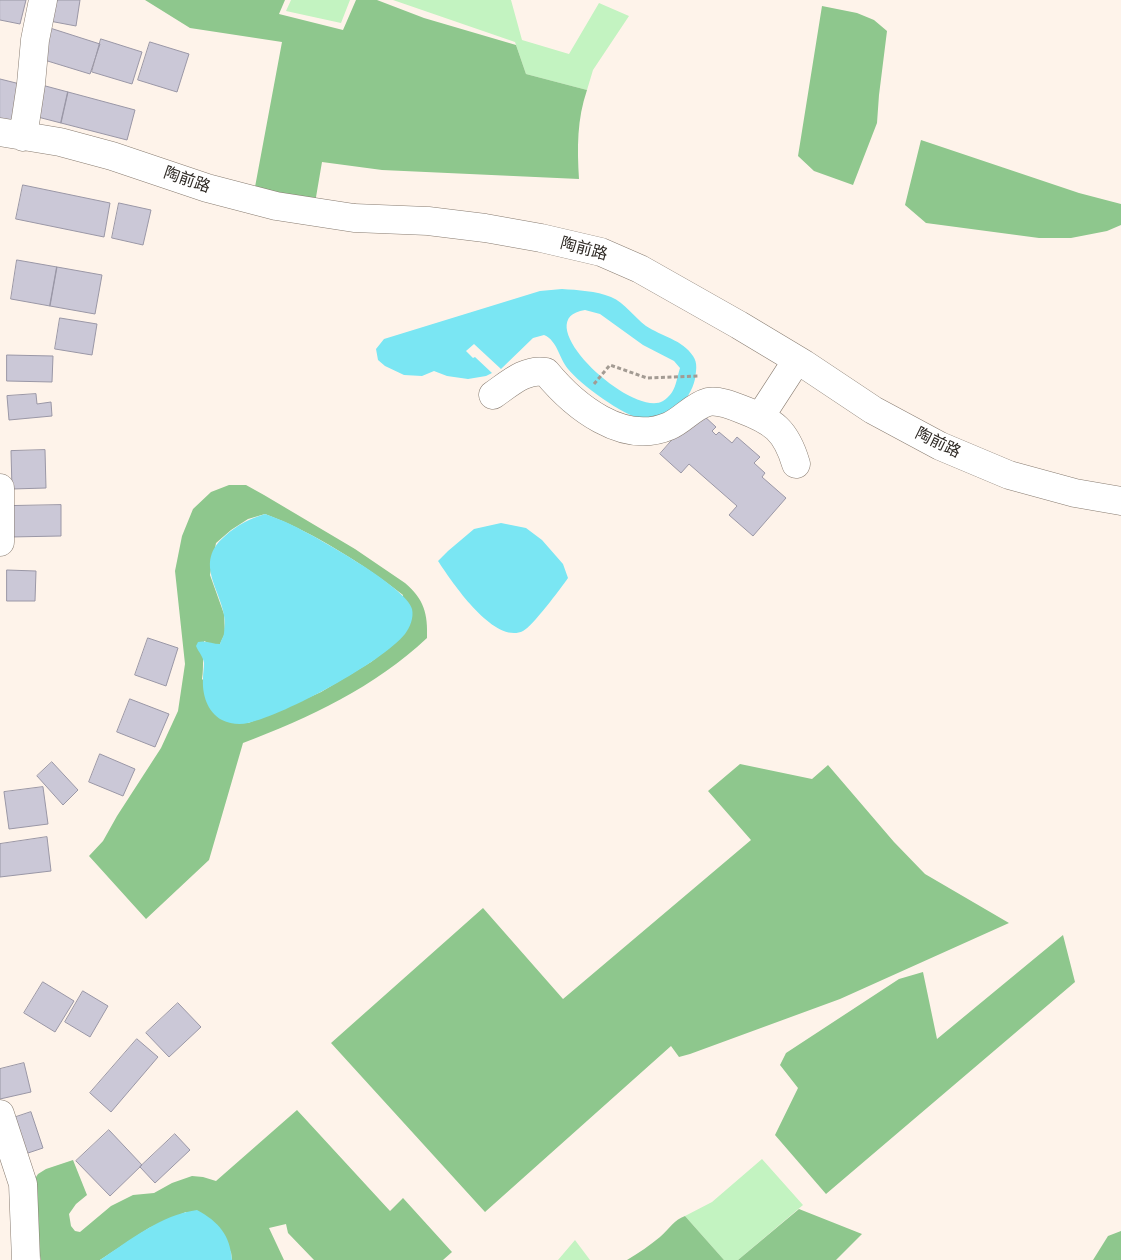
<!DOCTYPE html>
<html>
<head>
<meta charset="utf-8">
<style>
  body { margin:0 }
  canvas { display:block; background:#fef3ea }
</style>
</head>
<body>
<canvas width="1121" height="1260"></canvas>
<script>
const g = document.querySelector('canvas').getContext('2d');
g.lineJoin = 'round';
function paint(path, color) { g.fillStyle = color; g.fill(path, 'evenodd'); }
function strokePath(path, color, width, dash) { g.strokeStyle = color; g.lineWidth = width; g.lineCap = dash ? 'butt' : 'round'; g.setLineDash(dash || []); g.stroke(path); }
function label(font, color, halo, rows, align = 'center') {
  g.font = font + ' Raleway,"Noto Sans SC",sans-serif'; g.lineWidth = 4.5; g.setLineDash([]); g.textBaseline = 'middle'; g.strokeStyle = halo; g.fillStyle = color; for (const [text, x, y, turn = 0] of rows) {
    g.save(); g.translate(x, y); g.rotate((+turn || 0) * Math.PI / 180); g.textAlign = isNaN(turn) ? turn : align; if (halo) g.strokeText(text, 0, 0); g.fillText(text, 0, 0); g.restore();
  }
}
const green = new Path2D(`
  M291,0H350L341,23L286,11Z
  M393,0H511L522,40L569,54L599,3L629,16L593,70L587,90L526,74L515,42Z
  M762,1159L803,1205L738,1260H724L685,1216L712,1202Z
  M575,1240L590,1260H558Z`);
const forest = new Path2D(`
  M145,0H285L279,14L343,30L356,0H377L424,18L516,45L526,74L587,90C577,119 577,148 579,179L382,170L322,162L315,203L255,187L282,42L190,28Z
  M822,6L857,13L874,20L887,31L879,95L877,123L853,185L814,171L798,156Z
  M921,140L1079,193L1121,204V225L1107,231L1071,238H1039L926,223L905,205Z
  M229,485H246L264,495L355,549L405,583C424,599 428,614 427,638C375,687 309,718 243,743L209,860L146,919L89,856L103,841L117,816L161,748L178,711L185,664L175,571L182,536L193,509L211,492ZM265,514C315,533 361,563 403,595L391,646L371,662L321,692L269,715L248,723L202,679C204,666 202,654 204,641L211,644H220L225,633L224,614L210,575L216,543L231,530L248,519Z
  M740,764L812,779L828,765L894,842L925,874L1009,923L840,999L690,1054L679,1057L671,1046L485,1212L331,1043L483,908L563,999L751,840L708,791Z
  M1063,935L1075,982L826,1194L775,1135L798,1088L780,1065L786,1053L899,979L923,972L937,1039Z
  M297,1110L390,1211L403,1198L452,1252L443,1260H314L288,1233L286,1224L269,1228L284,1260H232L231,1252L186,1212L149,1228L100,1260H41L34,1231L32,1183L38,1174L46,1169L73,1160L87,1195L76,1204L69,1214L71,1226L75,1231L80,1232L111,1206L133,1195L154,1193L172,1183L192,1176L203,1177L216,1181Z
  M799,1209L862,1234L836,1260H738Z
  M685,1216L724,1260H627C639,1253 650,1245 660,1237C669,1229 674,1220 685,1216Z
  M1121,1231V1260H1093L1108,1236Z`);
const water = new Path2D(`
  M562,289C578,290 596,291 611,297C625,303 634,317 646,326C661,336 683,340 693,356C698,363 696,371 695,379C690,402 668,421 643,419C624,417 579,383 568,369C559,358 557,340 544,335L533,338L501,369L474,344L466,351L473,358L475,357L492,373L486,376L468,379L447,376L434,371L422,376L404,375L385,366L378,360L376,349L384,339L540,291ZM585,310L600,314L643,345L674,361L680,368C676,381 676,393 663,401C632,419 524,319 585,310Z
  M265,514C273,517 282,520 290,524C313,535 407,587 412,609C414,618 410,627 405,634C381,663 286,714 248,723C240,725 230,724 222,720C207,712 202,694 203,678C203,673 204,668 204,663C203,656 199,653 196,646L198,642C206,640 212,644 220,644C221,640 224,636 224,633C232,598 188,567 225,536C237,525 249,519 265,514Z
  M501,523L526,528L542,540L563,564L568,578C561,588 532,627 523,631C494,645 452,582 438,561L448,551L474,529Z
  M197,1210C219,1222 230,1235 232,1260H100C130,1240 161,1215 197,1210Z`);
const building = new Path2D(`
  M0,0H26L20,24L0,20Z
  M48,0H80L76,26L44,20Z
  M50,28L100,44L90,74L41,59Z
  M101,39L142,52L132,84L92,72Z
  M150,42L189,54L177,92L138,80Z
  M0,79L24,85L14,125L0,121Z
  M38,84L68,92L61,123L30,115Z
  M68,92L135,110L127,140L61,123Z
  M23,185L110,203L104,237L16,219Z
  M119,203L151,210L143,245L112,238Z
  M17,260L57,267L50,306L11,299Z
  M57,267L102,275L95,314L50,306Z
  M60,318L97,324L92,355L55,349Z
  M7,355L53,356L52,382L7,381Z
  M36,394L37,404L51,402L52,416L9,420L7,396Z
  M694,415H703L716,427L712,431L716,435L719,432L732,443L737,437L760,457L754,463L765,473L762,477L786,498L753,536L729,515L737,506L689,464L681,473L660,454Z
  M45,450L46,488L12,489L11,451Z
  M61,505V536L10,537V506Z
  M7,570L36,571L35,601H7Z
  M148,638L178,648L166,686L135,675Z
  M130,699L169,714L155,747L117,732Z
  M100,754L135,769L123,796L89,782Z
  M52,762L78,790L63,805L37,776Z
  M43,787L48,824L9,829L4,792Z
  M47,837L51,871L0,877V844Z
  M43,982L74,1001L55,1032L24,1013Z
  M83,991L108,1006L90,1037L65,1022Z
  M178,1003L201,1027L169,1057L146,1033Z
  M137,1039L158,1057L111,1112L90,1093Z
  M24,1063L31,1092L0,1099V1069Z
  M31,1112L43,1148L19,1156L7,1120Z
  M109,1130L142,1165L110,1196L76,1161Z
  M175,1134L190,1150L155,1183L140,1167Z`);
const path = new Path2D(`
  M594,384L610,365L647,378L699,376`);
const minor = new Path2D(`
  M0,132L60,142L112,156L207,188L276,206L354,218L428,221L485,228L541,238L601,252L640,269L739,325L804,364L873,410L940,446L1009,475L1075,493L1121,501
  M23,137L31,84L35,40L43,0
  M493,395C509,384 526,368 546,372C574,406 623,446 669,426C683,420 693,406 708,402C718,400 731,405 741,409C773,421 786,430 796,464
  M760,417L797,360
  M0,488V542
  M0,1114L23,1184L26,1260`);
const streetNames = [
  ["陶前路",187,180,19],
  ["陶前路",584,249,15],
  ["陶前路",938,443,26]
];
paint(green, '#c3f3c1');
paint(forest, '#8ec78d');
paint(water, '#7ae6f3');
paint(building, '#cbc8d7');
strokePath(building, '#9a97a6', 1);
strokePath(minor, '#887c71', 29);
strokePath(path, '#a39b93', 3, [4, 2.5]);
strokePath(minor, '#fff', 28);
label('16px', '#2e2924', '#fff', streetNames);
</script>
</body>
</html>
